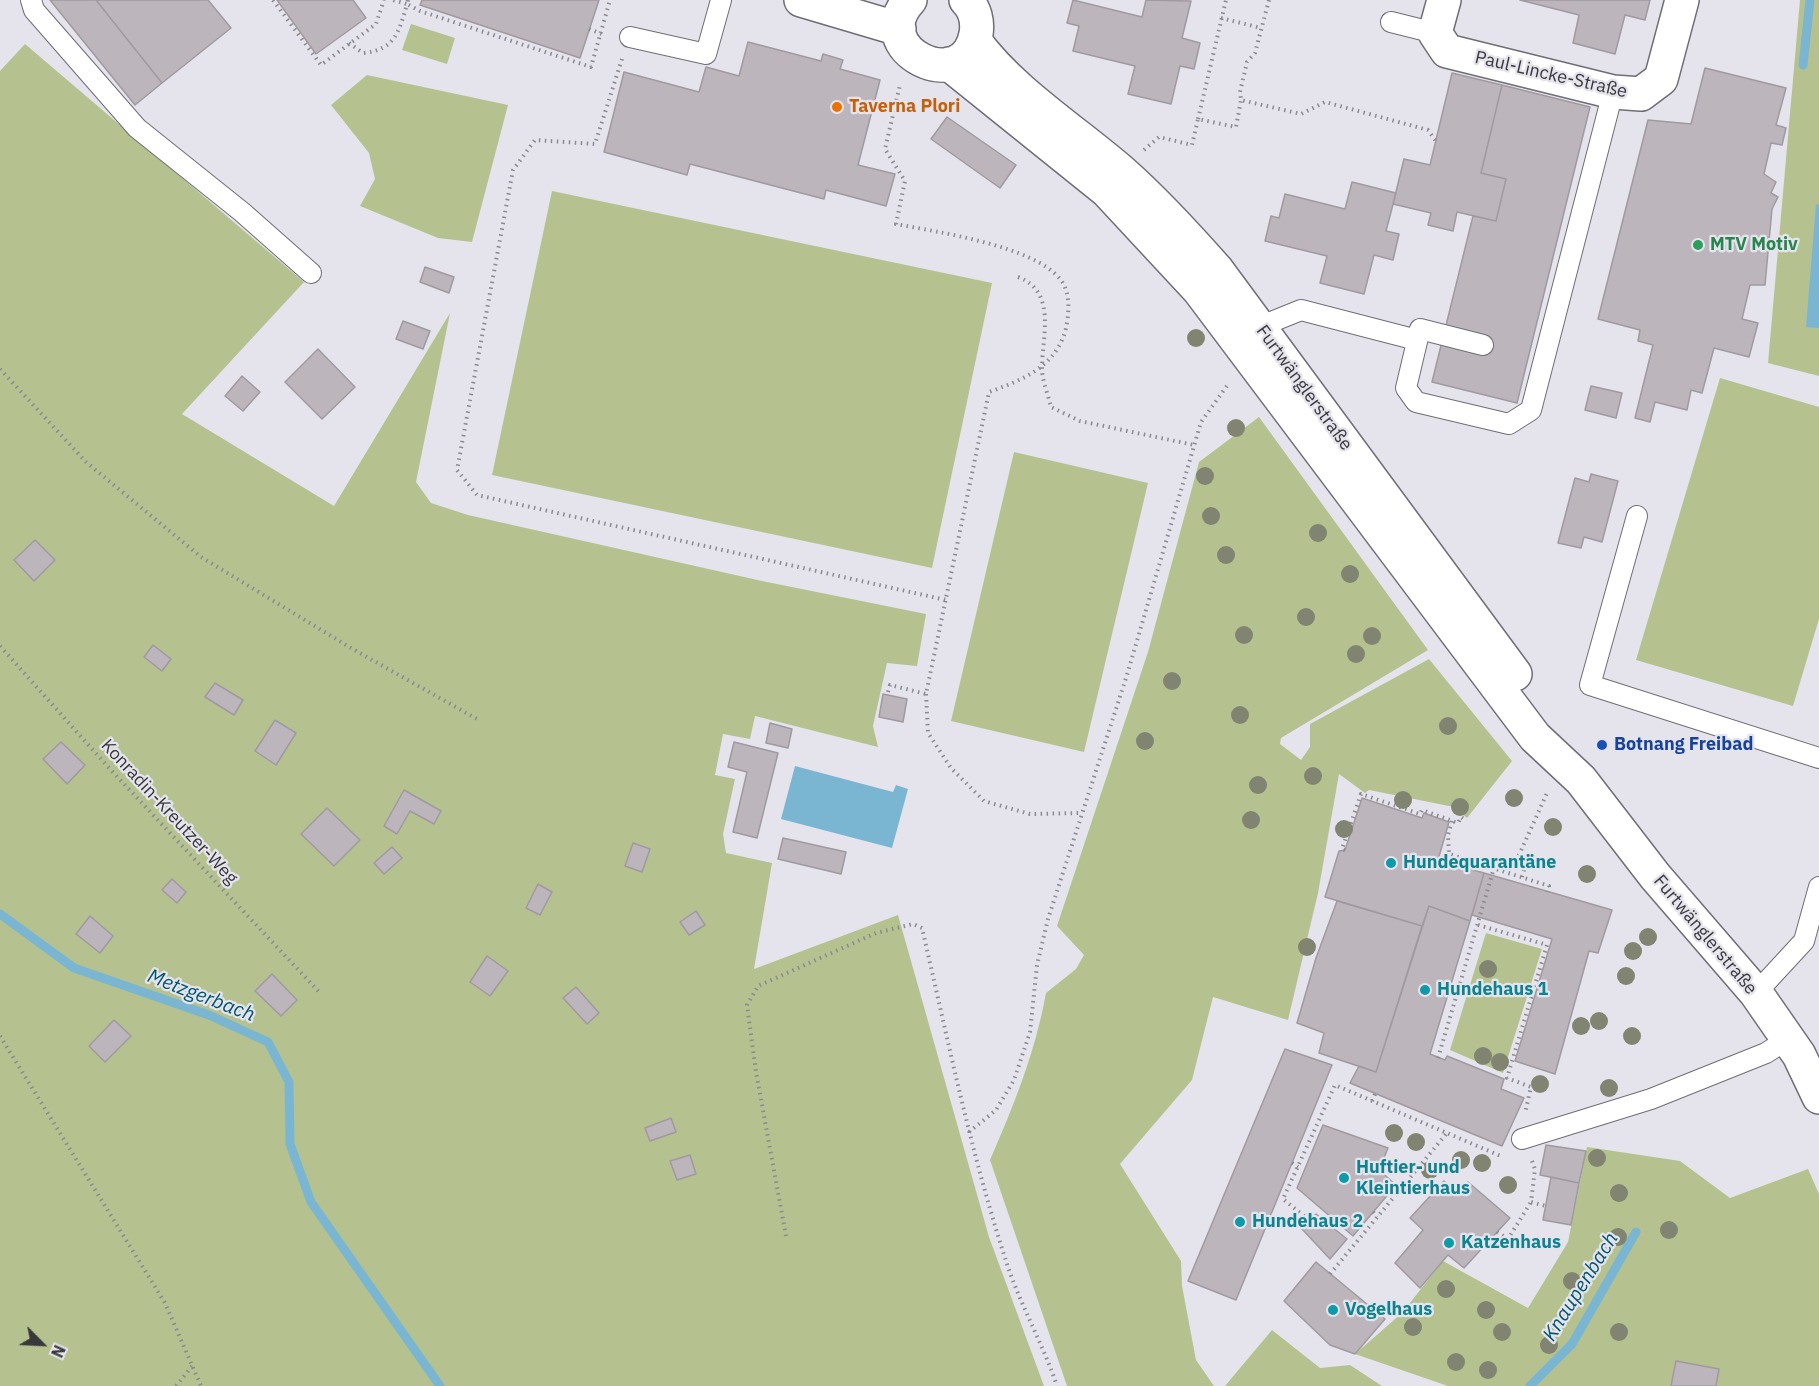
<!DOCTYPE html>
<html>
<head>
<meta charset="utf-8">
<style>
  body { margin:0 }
  #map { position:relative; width:1819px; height:1386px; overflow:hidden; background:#e5e4ed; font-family:"IBM Plex Sans",sans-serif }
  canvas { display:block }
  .north { position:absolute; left:12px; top:1314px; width:60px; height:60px; -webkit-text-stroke:4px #e5e4ed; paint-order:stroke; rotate:114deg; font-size:16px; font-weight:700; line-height:24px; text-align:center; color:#38383b }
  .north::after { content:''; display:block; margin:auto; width:21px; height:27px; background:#38383b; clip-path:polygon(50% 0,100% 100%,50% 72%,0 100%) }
</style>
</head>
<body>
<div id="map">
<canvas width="1819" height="1386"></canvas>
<div class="north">N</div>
</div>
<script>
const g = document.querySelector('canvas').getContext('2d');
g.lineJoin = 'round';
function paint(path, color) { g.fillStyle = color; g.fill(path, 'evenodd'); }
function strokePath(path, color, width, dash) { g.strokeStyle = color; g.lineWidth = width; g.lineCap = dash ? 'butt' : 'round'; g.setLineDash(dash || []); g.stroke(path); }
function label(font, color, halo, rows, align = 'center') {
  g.font = font + ' "IBM Plex Sans",sans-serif'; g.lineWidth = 4.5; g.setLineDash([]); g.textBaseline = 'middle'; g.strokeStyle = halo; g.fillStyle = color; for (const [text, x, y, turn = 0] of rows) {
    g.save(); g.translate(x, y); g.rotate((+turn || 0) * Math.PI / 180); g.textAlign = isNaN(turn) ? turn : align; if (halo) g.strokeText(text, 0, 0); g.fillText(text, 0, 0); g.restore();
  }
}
const green = new Path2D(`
  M1800,0H1819V376L1768,363Z
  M411,24L455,38L447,64L402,50Z
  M25,44L304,282L182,414L334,506L450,313L416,482L431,503L468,515L762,581L926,614L917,666L887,663L873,726L878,747L755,716L750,739L723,734L715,775L735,779L723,834L726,853L772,863L754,969L898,915L989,1237L1044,1386H0V71Z
  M367,75L508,105L472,242L438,238L360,206L375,179L369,153L331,105Z
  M552,191L992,283L932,568L492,475Z
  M1720,378L1819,407V619L1793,706L1636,660Z
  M1259,417L1428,650L1281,738L1280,744L1301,760L1310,747V724L1429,659L1512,761L1467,818L1454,807L1369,790L1365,793L1339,774L1318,893L1288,1020L1213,997L1192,1080L1120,1164L1181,1261L1182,1286L1196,1360L1214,1386H1067L990,1160C1014,1105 1035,1053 1046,993L1076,969L1084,955L1057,926L1148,652L1199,462Z
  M1014,452L1148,483L1084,752L951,721Z
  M1486,933L1542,949L1503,1073L1450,1050Z
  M1587,1147L1680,1161L1730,1198L1808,1169L1819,1194V1386H1448L1355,1354L1402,1313L1443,1261L1528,1308L1568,1242Z
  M1272,1330L1320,1368L1350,1365L1382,1386H1225Z`);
const water = new Path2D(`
  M1816,204L1819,205V328L1806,327Z
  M795,766L893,792L896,785L908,789L892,848L781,819Z`);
const stream = new Path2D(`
  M1803,65L1810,0
  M0,914L74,968L209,1015L268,1042L289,1082L290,1144L311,1202L440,1386
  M1530,1386L1572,1344L1636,1232`);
const building = new Path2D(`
  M50,0H96L162,83L135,105Z
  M96,0H208L231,28L162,83Z
  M277,0H353L366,18L316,54Z
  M422,0H599L580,58L420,5Z
  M1073,0L1142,17L1146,0L1191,1L1182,38L1200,43L1194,69L1180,66L1171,104L1128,94L1135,66L1073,51L1079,26L1067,23Z
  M1520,0H1650L1645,20L1625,15L1615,54L1573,43L1579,15Z
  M748,42L821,61L823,54L843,60L840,69L880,80L858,165L895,174L886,206L826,190L824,199L690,164L687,175L604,152L624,72L699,92L706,67L739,76Z
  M1705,68L1786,88L1776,125L1786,128L1782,145L1771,143L1764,174L1776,182L1771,193L1778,197L1772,209L1765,285H1750L1742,319L1758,323L1749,357L1714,348L1702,393L1691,390L1687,410L1655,402L1650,422L1635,418L1653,345L1638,341L1640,330L1598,319L1648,120L1691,124Z
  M1452,73L1502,85L1481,173L1506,179L1496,221L1457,212L1453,231L1428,225L1431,213L1393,204L1404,159L1430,165Z
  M1502,85L1590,107L1517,403L1432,382L1473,216L1496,221L1506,179L1481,173Z
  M947,117L1016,165L1000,188L931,139Z
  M1352,182L1396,193L1386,231L1399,234L1393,260L1374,255L1364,294L1320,283L1327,256L1265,241L1271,216L1279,218L1285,194L1345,209Z
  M425,267L454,277L449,293L420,282Z
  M403,321L430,331L423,349L396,339Z
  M318,349L355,387L322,419L285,382Z
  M242,376L260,392L243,411L225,396Z
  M1591,386L1622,393L1616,418L1585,410Z
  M1591,474L1618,481L1602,542L1584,537L1581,548L1558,543L1575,478L1589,482Z
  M35,540L55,560L34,581L14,560Z
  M153,645L171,659L162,671L144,657Z
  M215,683L243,700L234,715L205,697Z
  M883,694L907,699L903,722L879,717Z
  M275,720L296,733L276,765L255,751Z
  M770,723L792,729L788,748L766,743Z
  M61,742L85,765L67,784L43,759Z
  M734,742L778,753L757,838L733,832L747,772L728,767Z
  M404,790L441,811L434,824L410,811L397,834L384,826Z
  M1362,798L1422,818L1424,813L1449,822L1438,860L1484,873L1470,921L1429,906L1422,926L1325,897L1339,851L1345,850Z
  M327,808L360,840L334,866L301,834Z
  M783,838L846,852L841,874L778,859Z
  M633,843L650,849L642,872L625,866Z
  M392,847L402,858L384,874L374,863Z
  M1484,873L1612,910L1598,953L1589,951L1555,1074L1515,1061L1552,939L1472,915Z
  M172,879L186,892L177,903L162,890Z
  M538,884L552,892L540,915L526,908Z
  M1337,901L1422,926L1376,1072L1319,1053L1324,1033L1297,1023L1316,958Z
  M1429,906L1470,921L1430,1054L1445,1060L1447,1056L1504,1079L1501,1089L1524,1098L1502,1146L1350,1083L1359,1066L1376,1072Z
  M696,911L705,925L689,935L680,922Z
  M90,916L113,936L100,953L76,934Z
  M487,956L508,971L490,996L470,982Z
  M272,974L297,1000L281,1016L255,991Z
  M576,987L599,1013L587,1024L563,998Z
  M114,1020L131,1036L105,1062L89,1046Z
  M1285,1049L1332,1065L1236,1300L1188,1281Z
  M671,1118L676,1132L650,1141L645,1128Z
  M1323,1125L1388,1148L1379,1170L1396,1185L1353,1236L1297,1188Z
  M1546,1145L1586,1151L1579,1183L1540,1175Z
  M690,1155L696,1174L677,1180L670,1161Z
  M1551,1177L1579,1183L1571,1225L1543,1220Z
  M1444,1181L1459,1195L1468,1182L1510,1218L1464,1268L1448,1255L1420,1288L1395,1263L1423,1230L1410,1218Z
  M1316,1214L1347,1239L1330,1259L1301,1228Z
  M1316,1262L1385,1319L1355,1354L1330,1345L1284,1301Z
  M1676,1361L1719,1369L1716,1386H1671Z`);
const path = new Path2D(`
  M273,0L321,65L376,24L384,0
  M408,0L407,4L420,11L591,67L610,0
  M1269,0L1255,53L1247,62L1240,92L1241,100L1301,114L1325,102L1428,130L1436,141
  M1221,18L1261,28
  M589,29L602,34
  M349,43L363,53C395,50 399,32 407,4L393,0
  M622,59L595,144L535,140L513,170L457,470L477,495L946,600
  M1198,119L1226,0
  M1144,150L1159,137L1192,145L1198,119L1236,127L1241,100
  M1018,277C1056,291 1043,334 1042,365C1041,378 1048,394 1051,407L1080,421L1194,445
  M0,369L86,462L201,557L351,648L477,719
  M0,646L109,768L321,994
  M888,692L890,685L926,694L989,392C1023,380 1057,366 1066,328C1069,313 1071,292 1060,279C1034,246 937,232 896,224L905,181L885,149L900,85
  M926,694L928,733L951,768L984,801L1030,814L1082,813
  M1452,821L1448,835L1449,854L1549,886L1548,892
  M1345,850L1342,849L1361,794L1420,814L1422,810L1458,823L1461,817L1465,820
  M1522,877L1525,867L1515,864L1547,793
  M1478,925L1547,945L1507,1078L1531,1087L1525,1113
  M0,1036L165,1303L201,1386
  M1438,1058L1494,868
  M1372,1101L1375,1094
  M969,1132L996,1110L1014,1080L1030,1032L1037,965L1048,919L1127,675L1201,422L1229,383
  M1532,1161L1535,1169L1531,1202L1546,1206
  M1292,1163L1298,1167
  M1373,1212L1377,1217
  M1309,1220L1283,1199L1335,1085L1503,1157
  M1497,1232L1508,1239L1531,1202
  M786,1236L756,1072L747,1005L758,986L876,933L913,924L922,928C948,1040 971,1154 1007,1264C1020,1304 1043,1344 1057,1386
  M1330,1274L1447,1133
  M176,1386L193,1365`);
const lane = new Path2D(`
  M31,0L34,10L137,128L242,212L311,273
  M1391,22L1435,33
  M630,37L706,54L721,0
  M1259,327L1301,310L1417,340
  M1483,345L1420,329L1406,388L1416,402L1509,424L1531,410L1613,92
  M1637,516L1590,685L1819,758
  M1756,993L1804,941L1819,887
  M1522,1139L1651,1099L1766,1053L1788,1039`);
const street = new Path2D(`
  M1444,0L1435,33L1447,51L1613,92L1641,94L1661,79L1682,0`);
const secondary = new Path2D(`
  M801,0L899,29
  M910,0C864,49 964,99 976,34C978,22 975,9 966,0
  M975,41C1010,90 1076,132 1122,172C1156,202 1187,236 1217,270L1515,674
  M949,64L1107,191L1199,290L1535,737L1581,780L1655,876L1756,993L1799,1055L1819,1097`);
const trees = [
  [1196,338],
  [1236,428],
  [1205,476],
  [1211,516],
  [1318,533],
  [1226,555],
  [1350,574],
  [1306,617],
  [1244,635],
  [1372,636],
  [1356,654],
  [1172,681],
  [1240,715],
  [1448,726],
  [1145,741],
  [1313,776],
  [1258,785],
  [1514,798],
  [1403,800],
  [1460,807],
  [1251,820],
  [1553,827],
  [1344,829],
  [1587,874],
  [1648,937],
  [1307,947],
  [1633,951],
  [1488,969],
  [1626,976],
  [1599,1021],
  [1581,1026],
  [1632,1036],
  [1483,1056],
  [1500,1062],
  [1540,1084],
  [1609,1088],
  [1394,1133],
  [1416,1142],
  [1597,1158],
  [1461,1160],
  [1482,1163],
  [1430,1170],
  [1508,1185],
  [1619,1193],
  [1669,1230],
  [1618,1237],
  [1572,1281],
  [1446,1289],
  [1486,1310],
  [1413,1327],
  [1502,1332],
  [1619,1332],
  [1549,1345],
  [1456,1362],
  [1488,1370]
];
const markers = [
  [837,107,6,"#e8710a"],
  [1698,245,6,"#2e9e5b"],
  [1602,745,6,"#1a4fb4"],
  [1391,863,6,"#0f9aa8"],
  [1425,990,6,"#0f9aa8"],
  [1344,1178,6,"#0f9aa8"],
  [1240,1222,6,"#0f9aa8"],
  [1449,1243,6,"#0f9aa8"],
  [1333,1310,6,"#0f9aa8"]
];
const streetNames = [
  ["Paul-Lincke-Straße",1551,75,13],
  ["Furtwänglerstraße",1304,388,54],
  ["Konradin-Kreutzer-Weg",169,812,47],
  ["Furtwänglerstraße",1705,935,50]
];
const foodNames = [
  ["Taverna Plori",849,107]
];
const leisureNames = [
  ["MTV Motiv",1710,245]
];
const transitNames = [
  ["Botnang Freibad",1614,745]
];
const cultureNames = [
  ["Hundequarantäne",1403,863],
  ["Hundehaus 1",1437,990],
  ["Huftier- und",1356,1168],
  ["Kleintierhaus",1356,1189],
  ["Hundehaus 2",1252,1222],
  ["Katzenhaus",1461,1243],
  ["Vogelhaus",1345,1310]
];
const waterNames = [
  ["Metzgerbach",201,996,21],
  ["Knaupenbach",1581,1287,-58]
];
paint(green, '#b5c290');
paint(water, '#7ab6d1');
strokePath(stream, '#7ab6d1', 9);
paint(building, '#bcb6bc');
strokePath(building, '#a099a0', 1.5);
strokePath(lane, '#6f6e76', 22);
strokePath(street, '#6f6e76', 36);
strokePath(secondary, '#6f6e76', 36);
strokePath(path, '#8b8a90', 4, [1.5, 4.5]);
strokePath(lane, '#fff', 20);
strokePath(street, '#fff', 33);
strokePath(secondary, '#fff', 33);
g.fillStyle = '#808471';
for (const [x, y] of trees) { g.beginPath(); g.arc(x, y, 9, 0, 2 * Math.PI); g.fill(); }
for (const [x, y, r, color] of markers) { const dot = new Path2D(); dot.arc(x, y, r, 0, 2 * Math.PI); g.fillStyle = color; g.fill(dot); strokePath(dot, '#e5e4ed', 2); }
label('18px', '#38383b', '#e5e4ed', streetNames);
label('bold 18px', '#c56008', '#e5e4ed', foodNames, 'left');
label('bold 18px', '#27864d', '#e5e4ed', leisureNames, 'left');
label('bold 18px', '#164399', '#e5e4ed', transitNames, 'left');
label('bold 18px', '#0d838f', '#e5e4ed', cultureNames, 'left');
label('italic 20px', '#005670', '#e5e4ed', waterNames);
</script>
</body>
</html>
